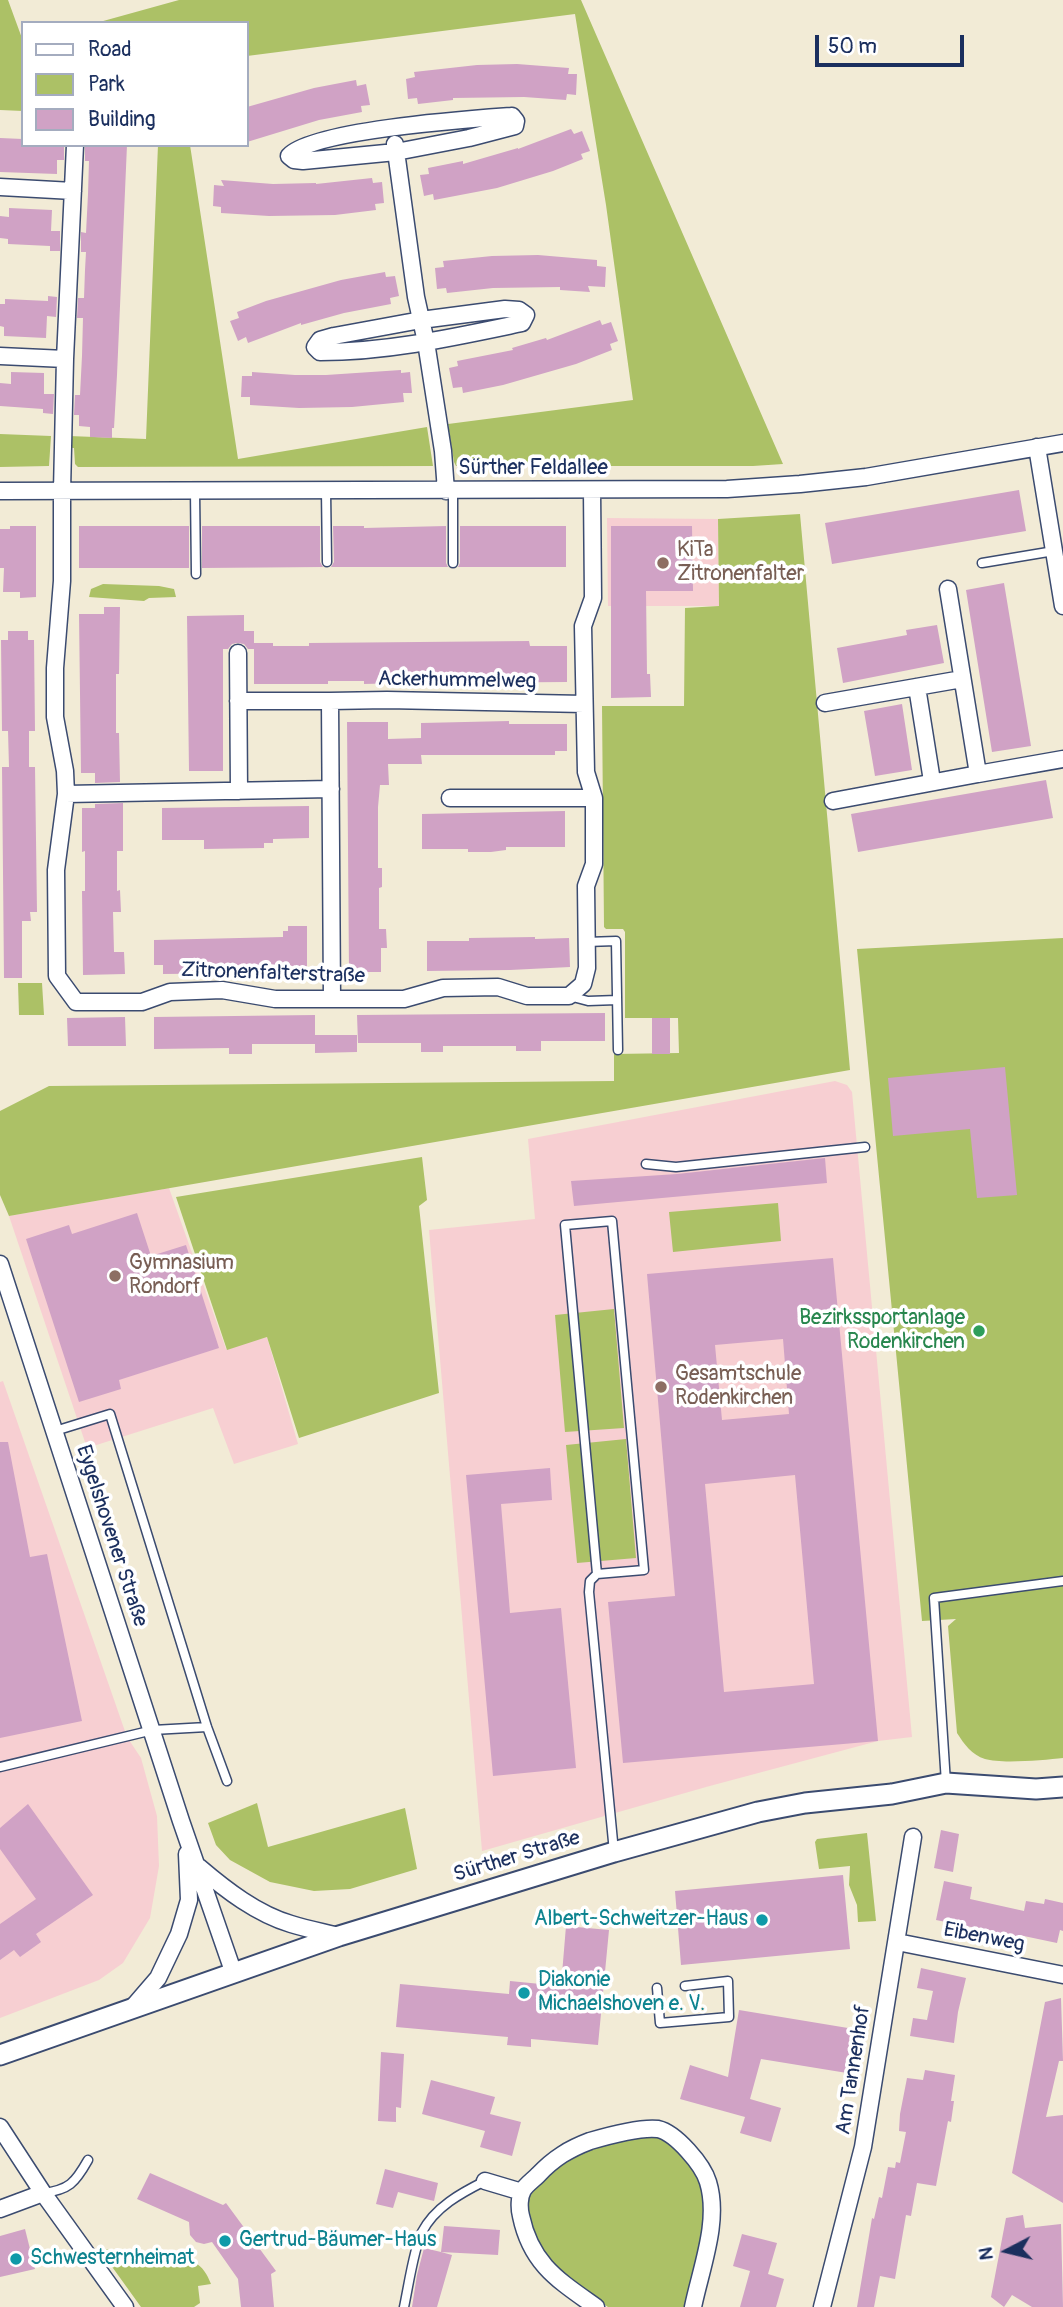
<!DOCTYPE html>
<html>
<head>
<meta charset="utf-8">
<style>
  body { margin:0 }
  #map { position:relative; width:1063px; height:2307px; overflow:hidden; background:#f2ebd6; font-family:Pangolin,sans-serif }
  canvas { display:block }
  .legend { position:absolute; left:21px; top:21px; width:228px; height:126px; box-sizing:border-box; background:#fff; border:2px solid #a4acbf; margin:0; padding:9px 12px; list-style:none; font-size:21px; color:#1b2f5e }
  .legend li { display:flex; align-items:center; gap:14px; height:35px }
  .legend b { width:35px; border:2px solid #a4acbf }
  .north { position:absolute; left:972px; top:2216px; width:70px; height:70px; -webkit-text-stroke:5px #fff; paint-order:stroke; rotate:263deg; font-size:19px; font-weight:700; line-height:28px; text-align:center; color:#1b2f5e }
  .north::after { content:''; display:block; margin:auto; width:24px; height:32px; background:#1b2f5e; clip-path:polygon(50% 0,100% 100%,50% 72%,0 100%) }
  .scale { position:absolute; left:815px; top:35px; width:149px; height:32px; box-sizing:border-box; border:4px solid #1b2f5e; border-top:0; padding-left:9px; font-size:21px; line-height:24px; white-space:nowrap; color:#1b2f5e; -webkit-text-stroke:5px #fff; paint-order:stroke }
</style>
</head>
<body>
<div id="map">
<canvas width="1063" height="2307"></canvas>
<ul class="legend">
<li><b style="height:9px;background:#fff"></b>Road</li>
<li><b style="height:19px;background:#acc166"></b>Park</li>
<li><b style="height:19px;background:#d0a2c5"></b>Building</li>
</ul>
<div class="north">N</div>
<div class="scale">50 m</div>
</div>
<script>
const g = document.querySelector('canvas').getContext('2d');
g.lineJoin = 'round';
function paint(path, color) { g.fillStyle = color; g.fill(path, 'evenodd'); }
function strokePath(path, color, width, dash) { g.strokeStyle = color; g.lineWidth = width; g.lineCap = dash ? 'butt' : 'round'; g.setLineDash(dash || []); g.stroke(path); }
function label(font, color, halo, rows, align = 'center') {
  g.font = font + ' Pangolin,sans-serif'; g.lineWidth = 7; g.setLineDash([]); g.textBaseline = 'middle'; g.strokeStyle = halo; g.fillStyle = color; for (const [text, x, y, turn = 0] of rows) {
    g.save(); g.translate(x, y); g.rotate((+turn || 0) * Math.PI / 180); g.textAlign = isNaN(turn) ? turn : align; if (halo) g.strokeText(text, 0, 0); g.fillText(text, 0, 0); g.restore();
  }
}
const built = new Path2D(`
  M607,518L718,519L719,606H608Z
  M835,1081L847,1085L852,1092L912,1737L878,1741L706,1787L482,1851L429,1230L535,1219L528,1139Z
  M169,1188L226,1349L267,1337L298,1444L234,1464L213,1408L87,1448L9,1216Z
  M3,1381L127,1737L141,1758L157,1816L159,1866L150,1918L123,1963L99,1980L0,2018V1382Z`);
const green = new Path2D(`
  M0,0H8L23,41V111L0,110Z
  M179,0H581L783,464L753,466H456L454,462L448,424L633,400L606,205L575,14L247,56V23H96Z
  M158,145H190L238,459L427,427L433,466L78,467L75,464L74,448H68L69,436L146,439Z
  M0,434L51,436L49,466L0,467Z
  M800,514L850,1070L9,1216L0,1195V1111L49,1086L614,1081V1054L679,1053L678,1018H625V932L623,929H606L604,927L602,706H684L685,608L719,606L718,519Z
  M103,584L159,586L174,589L176,597L149,598L144,601L89,597L91,589Z
  M1063,938V1758C1045,1760 1001,1764 985,1759C972,1755 964,1744 957,1733L948,1626L956,1619L922,1621L857,949Z
  M18,983H42L44,1015H19Z
  M422,1157L427,1200L419,1206L439,1393L299,1438L267,1337L227,1350L176,1197Z
  M778,1203L781,1241L673,1252L669,1212Z
  M614,1309L624,1428L565,1432L555,1315Z
  M626,1439L636,1558L577,1563L566,1445Z
  M257,1803L268,1847L405,1808L417,1869L350,1889L314,1891L270,1882L230,1860L216,1845L208,1823Z
  M867,1833L876,1921L858,1922L857,1905L849,1885L850,1866L819,1869L815,1842L817,1839Z
  M652,2135L672,2141L701,2180L708,2199L706,2224L688,2307H608L548,2266L535,2242L527,2211L528,2199L549,2169L591,2146Z
  M105,2249C126,2251 178,2254 194,2262C203,2267 207,2274 211,2284L198,2286L200,2303L194,2307H141L100,2250Z`);
const building = new Path2D(`
  M517,64L569,68L568,74H577L576,95L567,94L566,100L524,97L453,98V100L418,104L417,98L408,99L406,79L415,77L414,72L477,65Z
  M356,80L357,86L366,84L370,105L361,106L362,112L319,120L247,142V107L314,88Z
  M571,129L574,134L582,131L590,151L581,154L583,159L553,171L497,188L434,200L433,194L424,196L420,175L429,174L428,168L463,161V164L518,148V149Z
  M0,138L23,139V145H64V160H57V174L0,172Z
  M85,145H127L117,375L114,428H112V438L90,437V427L79,426V415H74L75,395H80L82,356L83,318H77L78,298H84L85,270L86,252H81V232L86,233L88,194L89,161H85Z
  M372,178L373,183L382,182L384,203L375,204L376,210L335,215L269,216L221,213V207L213,206L214,185L224,186L221,180L273,184L316,183V184Z
  M9,208L52,210L51,231H60V251H50V246L8,244V239L0,238V216L9,217Z
  M538,255L597,260V266L606,267L605,287L588,286L590,292L560,290V287L493,288L447,293L446,288L437,289L435,268L444,267L443,261L492,256Z
  M385,272L386,277L395,276L399,296L390,298L391,304L344,313L301,325V323L248,343L246,337L238,341L230,321L239,318L237,312L266,301L341,280Z
  M48,296L57,297L56,317L47,316L46,338L4,336V327L0,326V304H5V299L48,301Z
  M600,320L602,325L611,322L618,341L610,344L612,350L576,364L503,385L463,393L462,387L453,388L449,368L458,366L457,361L513,350L512,348L546,338L547,340Z
  M401,370V373L410,372L412,393H403L404,402L352,407L299,408L250,405V397H241L242,376H252V372L295,375H326Z
  M11,372L44,373V394H54L53,414L43,413V409L0,406V383L11,384Z
  M1019,490L1026,531L832,564L825,523Z
  M10,526H36V597L20,598V592H3L4,568H0V529H10Z
  M79,526H189V568H79Z
  M202,526H320V562L323,567L202,568Z
  M333,526H364V528L446,526V563L448,567H331L334,562Z
  M460,526H566V567H458L460,563Z
  M611,526H692L693,591H646L647,674H650L651,697L611,698Z
  M1004,583L1031,746L992,752L966,590Z
  M104,607H120L119,674H116V733H119L120,782L95,783V773H81L79,614H104Z
  M244,615V631H254V648V643H273V646H309V643L529,641L530,646H567V682L438,683V674L402,675V683L364,684V681H328V684H254V649H248L244,644L237,643L232,644L228,649H223V771H189L187,616Z
  M937,625L944,663L843,683L837,648L907,635L906,630Z
  M8,631H28V640H34L35,731H29V767H35L37,912H30L31,921H22V978H4L2,767H9L8,731H2L1,640H8Z
  M902,704L912,770L875,776L864,711Z
  M509,721V724H567V751H555V755H421L422,764H388L389,785H380L378,807V868H382V887L379,888V929H386L387,948H381V972H349L347,722H388V739L421,738V723Z
  M1046,780L1053,818L858,852L851,814Z
  M123,803V851H117V891L120,890L121,912H113L114,952H124L125,974L83,975L82,891H85V851L82,852V808H95V804Z
  M309,806V838L273,839V843H264V848L204,849V840H162V808Z
  M565,811V847H506V850L491,852H468V849H422V814Z
  M288,926H307V967L265,968V973L163,974V965H154V940L283,937V931H288Z
  M535,937V939L569,938L570,967L510,970L427,971V941H469V938Z
  M605,1013V1041H541V1051H516V1046H443V1052H421V1043H358L357,1015Z
  M315,1015V1044H252V1054H229V1048L154,1049V1017Z
  M125,1017L126,1046H68L67,1018Z
  M652,1018H670V1054H652Z
  M315,1035H357V1052L315,1053Z
  M1005,1067L1017,1195L977,1198L970,1129L893,1136L888,1078Z
  M825,1158L827,1183L574,1206L571,1181L677,1174Z
  M137,1213L151,1256L186,1245L219,1348L119,1380L121,1389L79,1402L26,1239L69,1225L72,1234Z
  M833,1258L878,1741L623,1763L608,1602L675,1596L647,1274ZM783,1339L789,1414L722,1420L715,1345ZM795,1475L814,1684L724,1692L705,1484Z
  M0,1442H8L30,1557L47,1554L82,1721L0,1738Z
  M550,1468L552,1500L501,1504L510,1613L561,1608L576,1768L493,1776L466,1475Z
  M28,1804L93,1895L36,1934L41,1942L20,1957L14,1950L0,1960V1924L36,1899L0,1849V1828Z
  M941,1830L959,1834L953,1872L934,1868Z
  M843,1875L850,1949L681,1965L675,1891Z
  M944,1881L972,1887L970,1899L1024,1911L1026,1901L1044,1904L1045,1899L1063,1903V1931L1060,1930L1057,1943L1019,1935L1016,1944L970,1933L971,1927L936,1920Z
  M566,1926L609,1930L598,2045L531,2039V2047L507,2045L508,2037L396,2027L400,1984L509,1994L510,1981L561,1986Z
  M921,1968L966,1978L958,2012L954,2043L910,2036L913,2018L927,2020L933,1991L917,1988Z
  M1061,1998L1063,2061H1059L1046,2117L1063,2115V2203L1012,2173L1045,2002Z
  M739,2010L854,2029L847,2073L761,2059L750,2099L781,2108L771,2142L740,2133L745,2117L680,2099L690,2065L728,2077Z
  M381,2052L404,2054L401,2108L396,2107V2122L378,2121Z
  M925,2070L955,2075L951,2101H954L951,2122L948,2121L936,2186L917,2183L911,2216L906,2215L895,2279L880,2276L874,2307H857L872,2218L874,2219L879,2197L882,2198L888,2167L895,2168L896,2162L900,2163L906,2132L899,2131L900,2114L907,2078L923,2080Z
  M431,2080L495,2097L490,2114L521,2122L512,2156L480,2147L485,2131L422,2114Z
  M385,2169L438,2183L434,2201L398,2192L393,2208L376,2204Z
  M150,2173L223,2205L226,2203L276,2271L271,2274L274,2307H241L238,2279L212,2242L204,2244L196,2242L190,2235L189,2222L137,2199Z
  M1023,2215L1025,2228L1061,2224L1063,2307H1032L1012,2295L1004,2307L991,2297L1006,2218Z
  M444,2226L500,2230L498,2255L441,2252L452,2255L437,2307H412L417,2275L424,2248L441,2252Z
  M25,2229L35,2269L0,2277V2236Z
  M742,2234L777,2243L768,2274L784,2279L776,2307H740L750,2271L733,2266Z`);
const service = new Path2D(`
  M195,491L196,574
  M326,491L327,562
  M453,491V563
  M982,563L1054,551
  M586,942L616,941L618,1050
  M569,996L588,1001L617,1000
  M646,1164L676,1167L865,1147
  M55,1431L110,1414L207,1727L227,1781
  M597,1574L644,1570L612,1221L565,1225L597,1574L590,1581L589,1592L614,1852
  M0,1767L153,1730L207,1727
  M946,1783L934,1598L1063,1581
  M657,1988L660,2023L729,2017L728,1981L685,1986
  M43,2193C69,2190 75,2183 88,2160
  M404,2307C408,2289 414,2247 422,2232C435,2207 461,2193 485,2181`);
const minor = new Path2D(`
  M512,116L516,121L515,126L469,138L396,152L303,161L294,160L289,156C312,130 472,119 512,116Z
  M395,144L416,297L426,342L443,451L446,491
  M75,145L65,359L62,491V581L55,668V717L65,771L66,794L56,870L57,976L76,1002H142L170,992L222,990L275,999H404L443,988L498,987L527,996H569L583,984L587,968L586,886L594,864V798L586,772L583,626L593,598L592,490
  M0,187L73,191
  M505,309L519,310L526,315L522,323C455,337 388,352 320,352L315,347L320,340L334,336L421,320Z
  M0,356L65,359
  M1037,447L1063,606
  M0,491L727,489L800,484L866,477L1063,443
  M948,589L978,774L1063,759
  M238,653L239,791
  M917,687L932,781
  M238,701H330
  M825,703L962,679
  M66,794L331,789
  M450,798H594
  M833,801L978,774
  M332,999L330,701L387,700L584,704
  M0,1264L181,1821L234,1974
  M199,1867C226,1890 257,1914 291,1924C307,1929 323,1932 339,1936
  M897,1942L1063,1975
  M133,2007L158,1978L179,1934L189,1900L187,1854
  M0,2127L43,2193L125,2307
  M485,2181L522,2192
  M0,2209L43,2193
  M596,2307C558,2280 531,2264 521,2216C519,2208 519,2197 523,2190C526,2185 533,2180 538,2175C554,2158 569,2149 590,2141C607,2136 641,2127 658,2129C676,2133 703,2165 708,2182C720,2221 701,2268 693,2307
  M822,2307L863,2147L913,1837`);
const tertiary = new Path2D(`
  M0,2055L339,1936L614,1852L758,1812L805,1803L892,1794L946,1783L1036,1789L1063,1787`);
const markers = [
  [663,563,7,"#8d6e63"],
  [115,1276,7,"#8d6e63"],
  [979,1331,7,"#2e9e5b"],
  [661,1387,7,"#8d6e63"],
  [762,1920,7,"#0f9aa8"],
  [524,1993,7,"#0f9aa8"],
  [225,2241,7,"#0f9aa8"],
  [16,2259,7,"#0f9aa8"]
];
const streetNames = [
  ["Sürther Feldallee",533,469],
  ["Ackerhummelweg",457,681,1],
  ["Zitronenfalterstraße",273,974,2],
  ["Eygelshovener Straße",111,1536,72],
  ["Sürther Straße",517,1857,-17],
  ["Eibenweg",984,1938,11],
  ["Am Tannenhof",854,2070,-81]
];
const educationNames = [
  ["KiTa",677,551],
  ["Zitronenfalter",677,575],
  ["Gymnasium",129,1264],
  ["Rondorf",129,1288],
  ["Gesamtschule",675,1375],
  ["Rodenkirchen",675,1399]
];
const leisureNames = [
  ["Bezirkssportanlage",965,1319],
  ["Rodenkirchen",965,1343]
];
const cultureNames = [
  ["Albert-Schweitzer-Haus",748,1920,"right"],
  ["Diakonie",538,1981],
  ["Michaelshoven e. V.",538,2005],
  ["Gertrud-Bäumer-Haus",239,2241],
  ["Schwesternheimat",30,2259]
];
paint(built, '#f7cfd2');
paint(green, '#acc166');
paint(building, '#d0a2c5');
strokePath(service, '#3b4b70', 11);
strokePath(minor, '#3b4b70', 19);
strokePath(tertiary, '#3b4b70', 23);
strokePath(service, '#fff', 8);
strokePath(minor, '#fff', 16);
strokePath(tertiary, '#fff', 19);
for (const [x, y, r, color] of markers) { const dot = new Path2D(); dot.arc(x, y, r, 0, 2 * Math.PI); g.fillStyle = color; g.fill(dot); strokePath(dot, '#fff', 2.5); }
label('21px', '#1b2f5e', '#fff', streetNames);
label('21px', '#785e54', '#fff', educationNames, 'left');
label('21px', '#27864d', '#fff', leisureNames, 'right');
label('21px', '#0d838f', '#fff', cultureNames, 'left');
</script>
</body>
</html>
